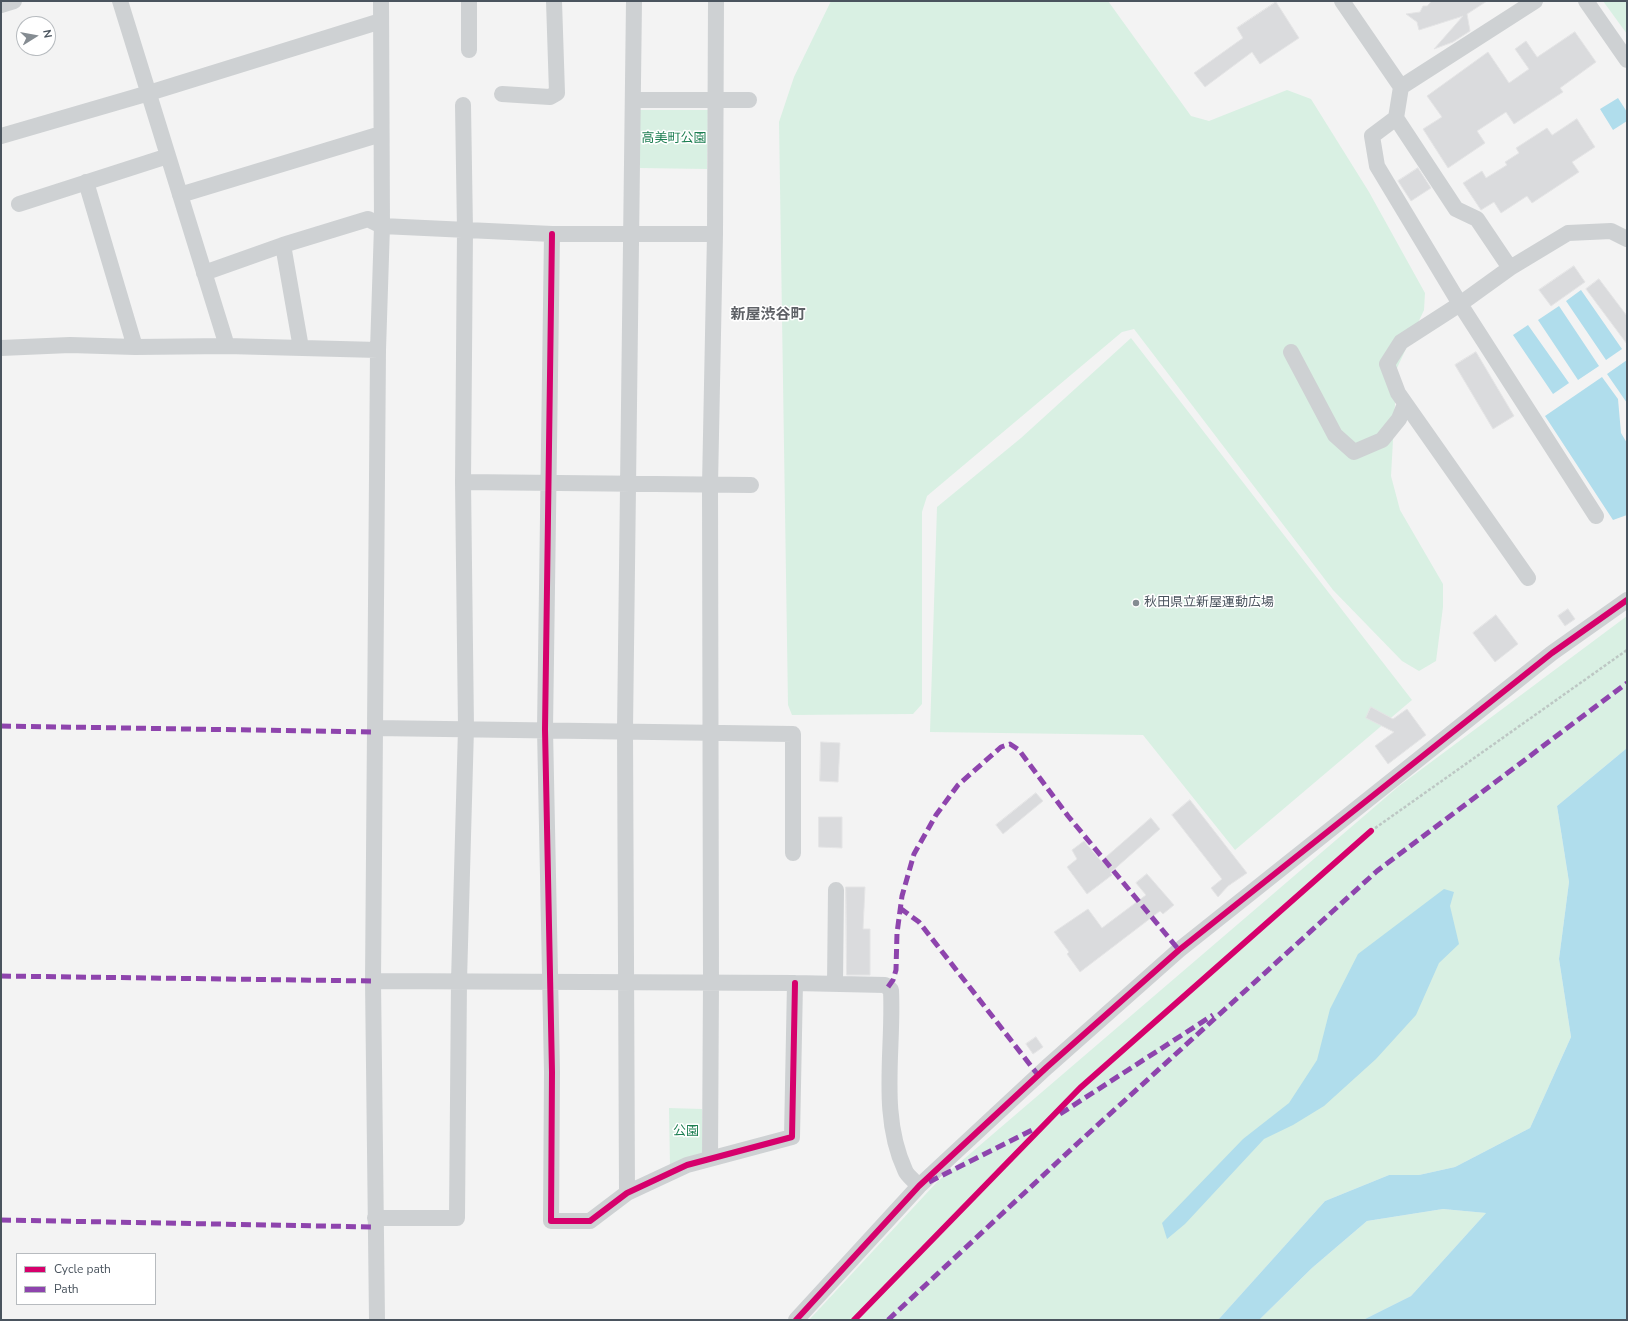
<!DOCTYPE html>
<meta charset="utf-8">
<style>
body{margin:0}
#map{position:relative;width:1628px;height:1321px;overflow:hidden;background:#f3f3f3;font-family:"Nunito Sans",sans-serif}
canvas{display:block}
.frame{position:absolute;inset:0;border:2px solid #4a545e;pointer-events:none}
.legend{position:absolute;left:16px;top:1253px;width:140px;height:52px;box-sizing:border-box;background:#fff;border:1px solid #b7bbbf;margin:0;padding:5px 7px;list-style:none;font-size:12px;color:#4a545e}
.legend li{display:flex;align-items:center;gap:8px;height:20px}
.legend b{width:20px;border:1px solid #b7bbbf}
.north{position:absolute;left:16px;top:16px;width:40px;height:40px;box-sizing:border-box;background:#fff;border:1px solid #b7bbbf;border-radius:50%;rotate:79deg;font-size:11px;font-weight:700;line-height:16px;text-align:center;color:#4a545e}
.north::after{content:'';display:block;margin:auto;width:14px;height:18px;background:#858c92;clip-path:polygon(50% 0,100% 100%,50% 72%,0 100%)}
</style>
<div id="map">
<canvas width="1628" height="1321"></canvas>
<div class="frame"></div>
<ul class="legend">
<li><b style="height:5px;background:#d6006c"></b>Cycle path</li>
<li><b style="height:5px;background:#8e44ad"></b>Path</li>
</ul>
<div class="north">N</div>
</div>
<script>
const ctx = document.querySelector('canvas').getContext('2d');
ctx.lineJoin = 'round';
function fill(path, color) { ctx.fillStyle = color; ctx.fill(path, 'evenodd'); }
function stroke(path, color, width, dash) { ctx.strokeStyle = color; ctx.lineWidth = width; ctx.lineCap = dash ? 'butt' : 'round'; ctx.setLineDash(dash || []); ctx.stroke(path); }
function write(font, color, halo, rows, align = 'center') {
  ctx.font = font + ' "Nunito Sans","Noto Sans JP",sans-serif'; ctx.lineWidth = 3; ctx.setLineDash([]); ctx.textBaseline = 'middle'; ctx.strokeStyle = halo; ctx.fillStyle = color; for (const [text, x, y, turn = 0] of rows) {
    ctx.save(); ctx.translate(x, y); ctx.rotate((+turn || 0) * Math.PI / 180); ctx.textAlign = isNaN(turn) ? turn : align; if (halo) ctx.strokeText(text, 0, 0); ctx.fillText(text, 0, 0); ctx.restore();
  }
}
fill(new Path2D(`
 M831 1H1108L1191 116 1209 121 1287 90 1311 99 1369 192 1425 293 1424 310 1397 368 1391 476 1400 510 1443 584V607L1436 661 1419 671 1402 661 1333 590 1134 329 1122 332 927 496 922 512V704L913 714 792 715 788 705 779 122 794 77Z
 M1603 1H1627V34Z
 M640 110H708L707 169 640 168Z
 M1131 338 1412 700 1235 850 1143 735 930 732 937 507 1021 438Z
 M1627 616V748L1557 806 1569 882 1559 959 1571 1037 1530 1128 1455 1167 1419 1175H1389L1325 1201 1218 1320H809L937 1182 1399 786Z
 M669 1108 702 1109V1155L670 1166Z
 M1443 1209 1486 1213 1411 1296 1363 1320H1259L1312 1268 1367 1221Z`), '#d9f0e3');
fill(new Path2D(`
 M1618 98 1627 112V121L1613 130 1600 109Z
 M1581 290 1622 349 1606 360 1566 301Z
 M1559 306 1599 366 1578 380 1538 320Z
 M1528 325 1569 383 1553 394 1513 335Z
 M1627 360V403L1607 374Z
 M1602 377 1618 399 1621 433 1627 443V515L1613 520 1545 416Z
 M1627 748V1320H1363L1411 1296 1486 1213 1443 1209 1367 1221 1312 1268 1259 1320H1218L1325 1201 1389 1175H1419L1455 1167 1530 1128 1571 1037 1559 959 1569 882 1557 806Z
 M1444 889 1454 892 1450 906 1459 944 1439 963 1416 1015 1376 1059 1324 1106 1293 1125 1264 1139 1185 1224 1167 1239 1162 1223 1243 1139 1289 1103 1317 1060 1330 1009 1358 954Z`), '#b0ddec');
const building = new Path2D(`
 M1432 1H1487L1467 14 1470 31 1453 42 1434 49 1463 16 1419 30 1417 22 1406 14 1420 12 1423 6H1427Z
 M1276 2 1299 38 1260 64 1252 52 1205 87 1194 73 1243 38 1237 28Z
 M1575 32 1596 62 1560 88 1563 92 1514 124 1506 112 1477 131 1485 143 1448 168 1423 129 1442 117 1427 96 1488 52 1509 83 1529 69 1515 49 1526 41 1537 57Z
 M1577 119 1595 147 1572 162 1579 172 1532 203 1527 196 1501 213 1494 202 1481 210 1463 183 1482 171 1486 178 1507 165 1505 162 1519 153 1516 148 1547 128 1552 135Z
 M1418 168 1431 188 1411 201 1398 181Z
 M1574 266 1585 282 1551 306 1539 290Z
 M1599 279 1627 316V344L1586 289Z
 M1476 352 1514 416 1493 429 1455 365Z
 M1568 609 1575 619 1565 626 1558 616Z
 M1496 615 1518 644 1495 662 1473 633Z
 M1371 707 1393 719 1407 709 1426 735 1388 764 1375 746 1394 732 1366 718Z
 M821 742 840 743 838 782 820 781Z
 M1036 793 1043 801 1003 834 996 825Z
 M1190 800 1247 873 1228 886 1218 897 1211 888 1222 879 1172 815Z
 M819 817H842V848L819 847Z
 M1151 818 1160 829 1110 873 1112 875 1087 894 1067 867 1077 859 1072 850 1084 841 1101 861Z
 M1147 874 1174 905 1163 914 1160 911 1080 972 1067 954 1069 952 1054 932 1088 909 1102 928 1146 895 1136 883Z
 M846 887H865L863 929H870V975H847Z
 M1036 1037 1043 1047 1033 1054 1026 1044Z`);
fill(building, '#dadbdd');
stroke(building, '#e4e4e5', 1);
stroke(new Path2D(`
 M1371 831 1627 650`), '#bdc7c4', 2.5, [3, 2]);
stroke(new Path2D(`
 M120 1 227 346
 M1342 1 1401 87 1535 1
 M1586 1 1627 60
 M1 5 14 1
 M469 50V1
 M1401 87 1396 118 1372 136 1377 166 1460 304 1401 342 1387 364 1398 393 1528 578
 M502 94 550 97 557 93 554 1
 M633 100H749
 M1396 118 1456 209 1477 219 1510 268 1460 304 1596 516
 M1 136 149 93 381 21
 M86 182 135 347
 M180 195 381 134
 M19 204 168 156
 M552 234 545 729 552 1072 551 1221H590L627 1193 687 1165 792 1137 795 983
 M283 245 301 348
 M1510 268 1568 233 1611 231 1627 239
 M204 273 283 245 368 219 382 226 552 234H715
 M1 348 70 345 135 347 227 346 378 350
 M1291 352 1335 435 1354 452 1382 440 1399 419 1405 404
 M463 482 751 485
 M375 728 793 734V853
 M373 981 795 983 885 985 891 990C894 1050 879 1114 905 1170 907 1176 915 1181 919 1186
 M835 984 836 890
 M710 1158 711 983 710 485 715 234 716 1
 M627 1193 625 730 634 1
 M375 1218H457L459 981 466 728 463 482 465 230 463 105
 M377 1320 373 981 378 350 382 226 381 1
 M796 1320 919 1186 1047 1067 1179 950 1552 653 1627 600`), '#ced1d3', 16);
stroke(new Path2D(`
 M1 726 374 732
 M900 908 919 922 1038 1075
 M1 976 373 981
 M888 987 893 980 896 970 897 933 902 896 914 854 936 815 958 785 1001 747 1010 744 1019 750 1068 816 1179 950
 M1060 1114 1213 1015
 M929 1182 1036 1128
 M1 1220 375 1227
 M888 1320 1079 1142 1377 871 1627 683`), '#8e44ad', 5, [10, 5]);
stroke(new Path2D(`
 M552 234 545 729 552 1072 551 1221H590L627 1193 687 1165 792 1137 795 983
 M796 1320 919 1186 1047 1067 1179 950 1552 653 1627 600
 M854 1320 1080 1088 1371 831`), '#d6006c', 6);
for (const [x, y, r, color] of [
 [1136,603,4,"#858c92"]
]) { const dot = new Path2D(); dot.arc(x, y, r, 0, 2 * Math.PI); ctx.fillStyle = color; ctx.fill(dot); stroke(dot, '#fff', 1.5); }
write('13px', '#1c7e51', '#fff', [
 ["高美町公園",674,139],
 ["公園",686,1132]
]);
write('13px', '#4a545e', '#fff', [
 ["秋田県立新屋運動広場",1144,603]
], 'left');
write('bold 15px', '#5e6166', '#fff', [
 ["新屋渋谷町",768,315]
]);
</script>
